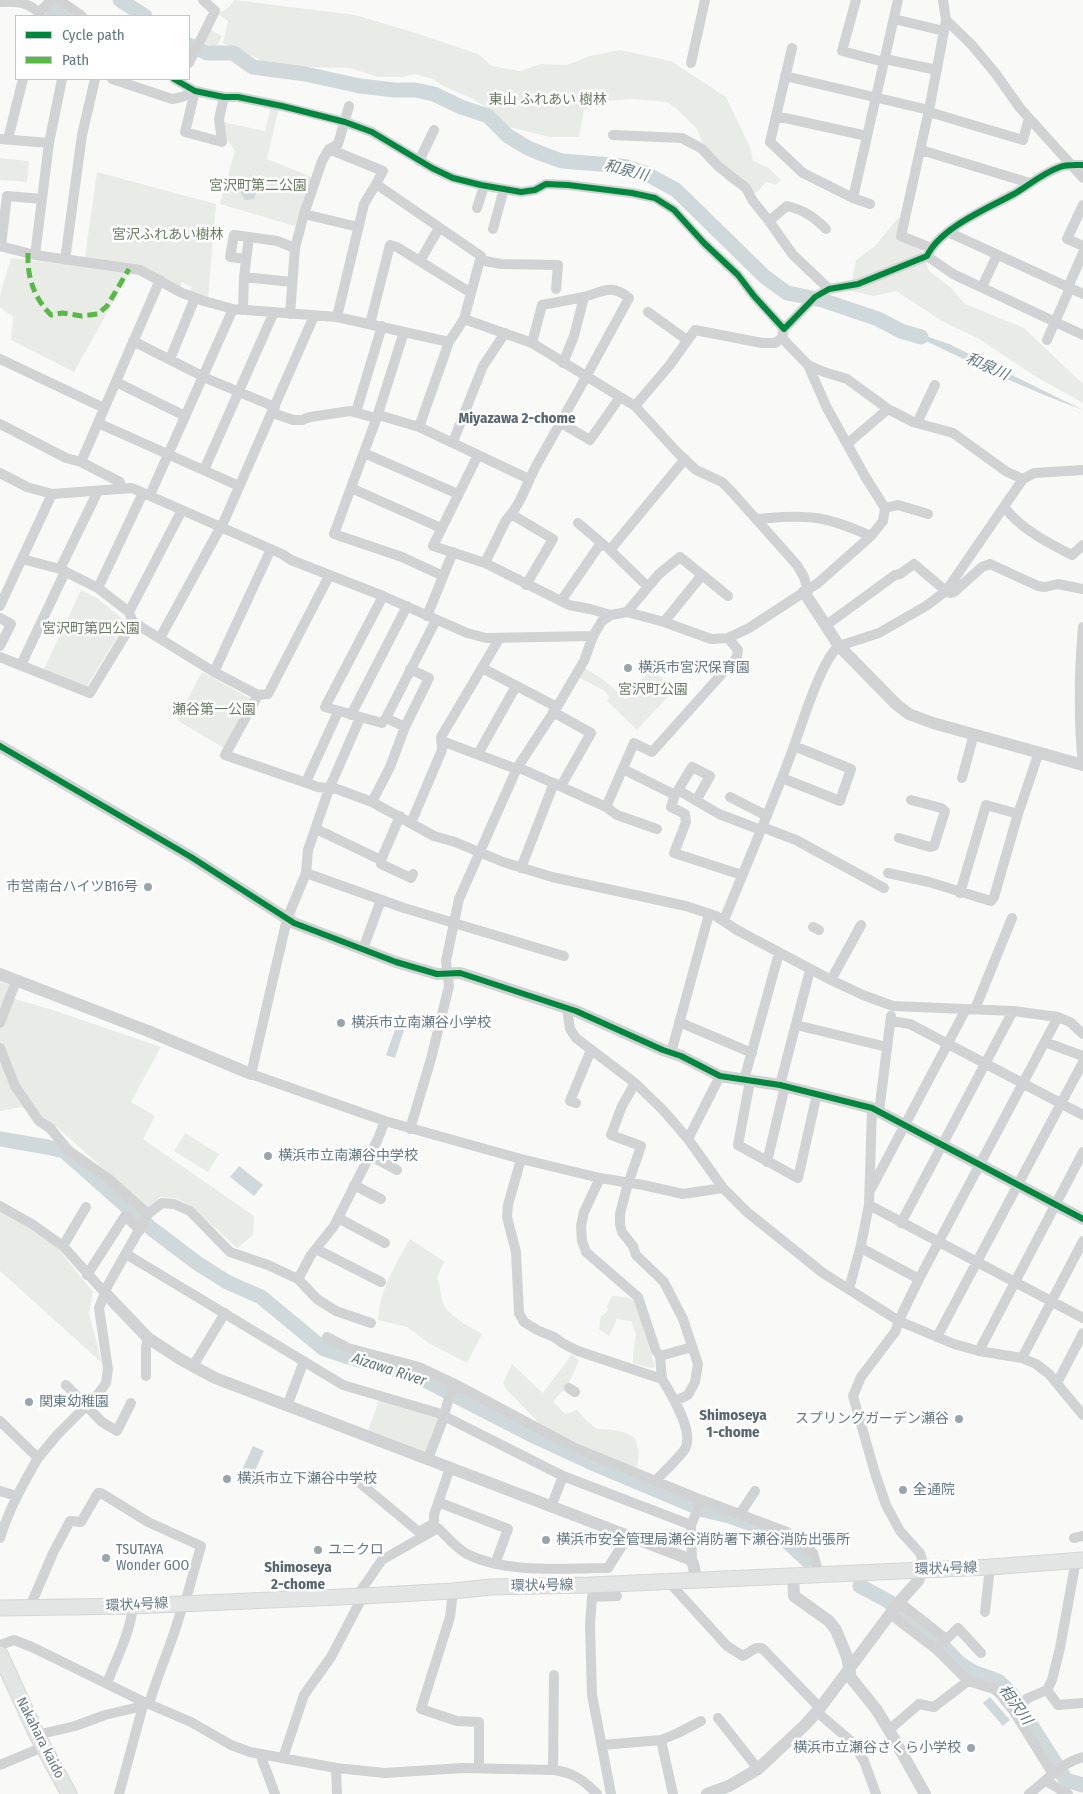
<!DOCTYPE html>
<meta charset="utf-8">
<style>
body{margin:0}
#map{position:relative;width:1083px;height:1794px;overflow:hidden;background:#f9f9f8;font-family:"Fira Sans Condensed",sans-serif}
canvas{display:block}
.legend{position:absolute;left:15px;top:15px;width:175px;height:65px;box-sizing:border-box;background:#fff;border:1px solid #c1c9ce;margin:0;padding:6px 9px;list-style:none;font-size:15px;color:#637884}
.legend li{display:flex;align-items:center;gap:10px;height:25px}
.legend b{width:25px;border:1px solid #c1c9ce}
</style>
<div id="map">
<canvas width="1083" height="1794"></canvas>
<ul class="legend">
<li><b style="height:6px;background:#00873e"></b>Cycle path</li>
<li><b style="height:6px;background:#58b947"></b>Path</li>
</ul>
</div>
<script>
const ctx = document.querySelector('canvas').getContext('2d');
ctx.lineJoin = 'round';
function fill(path, color) { ctx.fillStyle = color; ctx.fill(path, 'evenodd'); }
function stroke(path, color, width, dash) { ctx.strokeStyle = color; ctx.lineWidth = width; ctx.lineCap = dash ? 'butt' : 'round'; ctx.setLineDash(dash || []); ctx.stroke(path); }
function write(font, color, halo, rows, align = 'center') {
  ctx.font = font + ' "Fira Sans Condensed","Noto Sans JP",sans-serif'; ctx.lineWidth = 5; ctx.setLineDash([]); ctx.textBaseline = 'middle'; ctx.strokeStyle = halo; ctx.fillStyle = color; for (const [text, x, y, turn = 0] of rows) {
    ctx.save(); ctx.translate(x, y); ctx.rotate((+turn || 0) * Math.PI / 180); ctx.textAlign = isNaN(turn) ? turn : align; if (halo) ctx.strokeText(text, 0, 0); ctx.fillText(text, 0, 0); ctx.restore();
  }
}
fill(new Path2D(`
 M234 0 355 15 419 34 478 54 492 66 520 71 541 64 567 65 590 56 620 50 671 61 726 97 750 147 753 161 769 168 781 180 776 185 766 182 756 193 749 195 727 181 704 147 697 129 677 109 667 102 632 99 600 101 584 110 579 137H550L509 127 494 112 471 98 443 86 433 79 414 74 403 77H378L350 68 305 67 267 63 223 43 228 21 218 14 229 7Z
 M209 29 222 36 216 48 202 42Z
 M271 106 279 108 267 159 312 177 295 226 220 204 235 151 226 139 222 122 265 131Z
 M0 158 29 161 27 182 0 180Z
 M97 172 216 204 208 299 189 293 192 287 182 282 179 288 134 266 85 257Z
 M899 217V238L922 250 929 271 950 287 965 304 1024 328 1083 384V403L1033 375 979 339 942 321 896 291 874 296 850 291 856 260 875 246Z
 M11 258 130 272 74 372 11 340 13 317 0 307V295Z
 M81 590 97 598 126 622 84 691 43 671Z
 M583 667 605 681 626 699 651 669 675 689 637 730 607 701 609 697 605 691 578 677Z
 M202 672 251 699 224 748 178 721 177 719Z
 M0 980 9 984 5 996 56 1011 161 1047 131 1102 155 1116 143 1139 254 1216 253 1235 237 1248 190 1205 175 1198 160 1197 148 1209 57 1127 21 1107 0 1111Z
 M185 1133 219 1154 208 1172 174 1151Z
 M0 1209 56 1246 93 1292 89 1313 102 1363 0 1271Z
 M410 1239 445 1262 441 1268 437 1278C441 1286 440 1297 444 1305 452 1318 469 1326 482 1334L467 1363 430 1344 407 1327 378 1320C380 1289 395 1265 410 1239Z
 M612 1296 625 1297 635 1301 655 1367 651 1368 633 1363V1354L636 1335 631 1321 617 1319 609 1336 599 1329 601 1316 608 1311 607 1306Z
 M572 1354 579 1361 567 1387 553 1401 565 1414 577 1410 586 1420 597 1429 613 1430 624 1432 635 1438 639 1453 637 1469 568 1440 541 1425 506 1389 503 1383 512 1364 543 1393Z
 M379 1400 439 1418 426 1455 367 1433Z`), '#e9ece6');
fill(new Path2D(`
 M53 3H56L73 16H44Z
 M247 178 256 193 254 199 245 200 237 186 241 179Z
 M901 331 915 332 949 344 1083 410C1031 391 980 367 930 343 921 338 910 338 901 331Z
 M396 1027 404 1030 395 1058 386 1055Z
 M239 1166 263 1185 254 1196 230 1177Z
 M253 1446 264 1451 252 1477 241 1472Z
 M990 1697 1010 1720 1003 1726 983 1703Z`), '#cfd9db');
stroke(new Path2D(`
 M120 0 145 16
 M189 45 207 53H233L253 67 305 74 360 86 394 90H415L434 94 461 107 488 116 508 136 528 148 545 155 562 161 612 165 627 167 645 173 676 190 765 277 787 293 822 300 878 319 901 331 921 337
 M0 1139 47 1147 64 1151 152 1229 197 1263 227 1282 261 1297 324 1349 345 1356 417 1376 536 1437 590 1462 704 1510 729 1516 768 1530 781 1536 807 1560
 M860 1586 888 1601 936 1639 960 1664 973 1672 998 1681 1010 1692 1066 1780 1083 1785`), '#cfd9db', 15);
const primary = new Path2D(`
 M0 1608 133 1606 363 1596 453 1591 491 1587 590 1585 990 1567 1083 1560
 M0 1654 37 1735 69 1794`);
stroke(primary, '#d5d6d6', 17);
stroke(new Path2D(`
 M59 0 82 16
 M856 0 842 51 884 62
 M0 2C15 1 28 2 39 13
 M38 16 39 13 51 0
 M894 19 944 31
 M946 20 971 44 996 74 1020 108 1083 178
 M792 48 770 142 803 173 853 198 870 204
 M885 59 937 70
 M189 63 215 11 203 0
 M691 63 705 0
 M785 76 929 110
 M112 79 172 99 182 97 195 91
 M174 79 195 91 224 97H238L282 106 345 122 372 132 432 168 453 178 481 185 521 192 535 190 546 184 568 185 632 193 655 198 674 210 704 243 738 275 754 296 784 329 815 297 829 289 858 284 927 256C940 228 988 208 1014 194 1029 185 1043 173 1060 167 1067 164 1076 165 1083 165
 M195 91 185 132 222 142 219 119 224 97
 M929 112 1023 140 1029 118
 M776 116 867 136
 M613 135 682 138 695 145 702 149 718 166 746 188 753 201 769 221
 M0 139 49 143
 M8 139 23 79
 M329 149 383 171 376 184 481 256 464 319 449 342 419 427
 M921 150 1030 183
 M419 161 434 130
 M853 198 898 0
 M1083 205 1067 239 1083 246
 M477 208 484 186
 M304 214 358 227
 M493 229 504 189
 M826 229C814 217 804 210 787 206L769 221 793 255 829 289
 M948 232 1083 294
 M0 246 35 255 140 270 182 293 204 301 233 309 337 317 449 342
 M1 246 7 196 42 199
 M931 248 901 236 929 110 944 31 946 20 943 0
 M35 255 49 143 62 79
 M927 256 953 274 1083 335
 M246 259 230 257 234 235 249 237
 M65 260 82 135 95 79
 M480 260 501 264 558 265 556 289
 M420 261 439 228
 M244 277 292 282
 M982 287 997 255
 M1068 287 1083 253
 M243 310 244 277 249 237 277 241 295 248
 M648 312 687 340
 M290 314 295 248 304 214 322 161 329 149 338 144 349 106
 M337 317 364 204 376 184
 M464 319 532 343 635 406 676 451 696 470 722 482 731 491 797 565 804 577 808 591
 M370 324 390 245 397 247 471 293
 M784 329 782 338 808 365 827 408 866 478 885 508
 M404 332 377 417 334 534 402 557 443 576
 M1047 340 1070 288
 M133 341 208 379 275 407
 M532 343 542 305 584 297
 M0 359 104 408
 M170 359 195 298
 M808 365 824 372 847 379 888 409 913 422 953 433 1007 472 1023 479
 M116 382 185 416
 M635 406 669 366 695 330 762 343H775L782 338
 M356 412 382 326
 M273 413 293 420H302L310 417 350 411 372 417 382 416 419 427 529 479
 M98 423 239 486
 M561 423 590 440 620 397
 M917 423 935 385
 M0 424 66 458 81 462 120 482 122 489
 M453 442 483 366 505 333
 M847 444 888 409
 M364 453 458 494
 M478 455 433 546 485 563 569 605 590 609 611 615
 M81 462 160 280
 M204 470 274 312
 M0 473 27 487 52 494 132 488 282 554 291 560 383 596 467 633 486 638 593 636
 M351 488 441 528
 M150 495 233 309
 M1005 508C1021 529 1048 543 1072 555L1083 545
 M511 514 553 539 526 585
 M756 519C771 518 787 516 803 517 826 517 850 527 871 536
 M578 523 605 546
 M22 559 60 569 98 588 129 612 133 622 214 672 258 695
 M485 563 506 520C520 506 527 483 536 466 568 410 599 354 629 298 612 284 604 291 584 297L574 336 563 363
 M60 569 98 491
 M329 576 268 694 258 695 225 755 318 787 337 789 372 802 434 836 455 842 503 862 552 877 686 906 716 916 737 930 831 980 863 995 893 1006 1013 1011 1058 1017 1070 1022 1083 1034
 M648 587 659 574 680 557 728 596
 M98 588 143 493
 M383 596 325 707 382 723 386 718 405 727
 M561 601 601 543
 M0 606 52 494
 M129 612 182 510
 M627 612 648 587 610 550 685 459
 M427 616 453 552
 M0 618 11 624 0 646
 M664 622 702 575
 M825 626 895 575 900 574 914 564 946 591 951 593 954 592 982 567 990 564 1038 586 1045 587 1058 584 1083 589
 M160 638 225 519 314 316
 M0 657 90 693 133 622
 M21 665 65 572
 M482 668 557 707
 M214 672 271 549
 M553 712 591 733 561 786
 M351 715 407 606
 M360 718 329 789 308 850 306 873 287 919 251 1074 385 1121
 M386 718 436 620
 M442 741 511 767 522 769 606 807 617 815 657 829
 M478 754 516 686
 M1083 765C1078 718 1079 673 1083 627
 M623 769 675 795
 M782 778 840 801 851 769 794 746
 M962 778 974 734
 M306 782 338 712
 M678 790 719 814 761 830
 M730 797 767 816
 M696 801 710 776 692 767 675 795 671 807 685 814 686 822 674 853 742 875
 M372 802 390 767 405 727 429 678 410 669
 M606 807 634 743 652 752 737 657 738 650 728 638
 M411 823 442 750 441 737 499 639
 M762 827 796 840 884 888
 M316 829 381 860 400 816
 M899 838 930 847 934 846 945 811 941 808 911 800
 M381 860V864L411 878 413 874
 M521 868 554 783
 M306 873 404 908 564 956
 M888 873 929 882 991 901 994 897 1018 814 1039 752
 M960 893 986 805 1018 814
 M724 920C746 866 769 812 790 757 800 731 820 661 839 646L879 633 926 606 946 591 1023 479 1034 473 1083 470
 M813 927 819 930
 M363 949 381 900
 M831 980 861 925
 M567 1008 570 1029 576 1038 635 1083 663 1110 688 1139 723 1188 747 1212 823 1273 899 1321 954 1344 979 1351 1022 1358 1036 1364 1049 1374 1083 1415
 M975 1009 1012 918
 M891 1021 910 1024 1083 1115
 M679 1022 752 1053
 M0 1023 16 981
 M796 1025 887 1047
 M1045 1042 1083 1056
 M0 1048 15 1086 39 1121 50 1128 68 1150 109 1179 148 1214
 M671 1053 709 914
 M744 1080 779 953
 M750 1081 738 1145 798 1178 817 1094
 M635 1083 622 1106 611 1135 641 1146 627 1187 620 1214V1225L622 1232 633 1246 636 1255 664 1282 683 1319 698 1364 695 1382 688 1395 675 1401
 M780 1085 810 970
 M576 1103 570 1101 591 1050
 M879 1112 891 1016
 M410 1129 431 1059 449 986 446 961 459 899 517 768 557 707 584 661 593 636 602 621 611 615 627 612 664 622 711 639 728 638 749 628 818 583 871 536 883 521 885 508 898 505 928 514
 M688 1139 720 1076
 M369 1155 397 1170
 M521 1159 508 1205 507 1217 516 1252 519 1313 524 1322 537 1330 554 1337 564 1344 578 1351 662 1379C671 1394 695 1432 685 1449 677 1460 665 1471 655 1481
 M767 1162 785 1086
 M600 1178 584 1212 581 1226 582 1241 586 1252 638 1297 656 1351 660 1356 662 1379
 M354 1185 381 1199
 M870 1191 966 1009
 M869 1205 1083 1318
 M0 1206 32 1224 63 1246 105 1293
 M338 1218 385 1243
 M901 1223 1013 1011
 M63 1246 86 1207
 M861 1248 919 1279
 M316 1249 381 1282
 M126 1254 343 1385 438 1413 563 1476 691 1525
 M87 1275 125 1216 140 1230
 M298 1279 317 1299 336 1311 371 1323
 M849 1289 861 1245 869 1205 872 1108
 M327 1337 348 1348 419 1367 455 1384 573 1447 702 1500 787 1532 813 1553 819 1574
 M937 1337 1083 1062
 M979 1351 1083 1152
 M660 1356 692 1347
 M1022 1358 1083 1241
 M193 1366 225 1313
 M146 1376V1347L148 1338
 M1057 1383 1083 1333
 M66 1385 102 1422 117 1431 131 1403
 M569 1388 575 1392
 M287 1406 304 1361
 M0 1421 38 1458C23 1484 9 1509 0 1538
 M38 1458 57 1435 99 1393 106 1383 108 1369 99 1308 108 1285 148 1214 162 1203 174 1204 190 1211 230 1252 268 1265 298 1279 311 1255 334 1226 377 1141 385 1121 521 1159 600 1178 643 1185 683 1194 723 1188
 M428 1459 442 1422 449 1398 455 1384
 M354 1478 419 1532 434 1523V1515L450 1468
 M0 1491 17 1496
 M438 1502 508 1529 495 1564
 M551 1507 563 1476
 M740 1514 755 1491
 M1074 1538 1083 1536
 M692 1560 691 1525 701 1502
 M1076 1560 1060 1648 1052 1680 1047 1690 1058 1705 1083 1703
 M922 1570V1559L920 1553 900 1531 886 1505 875 1473 853 1396 861 1377 895 1332 901 1316 919 1279 1058 1017
 M668 1581 727 1646 743 1656 756 1648H762L820 1708
 M453 1591 450 1617 421 1709 457 1721 479 1722V1768
 M357 1596 382 1560 438 1528C447 1537 456 1548 467 1554 507 1574 564 1568 608 1568L628 1536
 M899 1602 946 1639
 M29 1609 53 1553 70 1521 81 1522 98 1493H101L148 1522 201 1546 185 1603
 M985 1612 990 1567
 M890 1614 936 1649 968 1681 994 1689 999 1693 1013 1710 1053 1774
 M0 1645 14 1640 32 1647 144 1702 191 1722 231 1745 250 1752 336 1768 385 1773 463 1768 553 1770C572 1772 584 1780 597 1794
 M936 1649 958 1628 981 1653
 M107 1683C117 1658 130 1633 133 1606
 M149 1704C159 1670 175 1637 183 1603
 M1013 1710 1028 1698 1047 1690
 M817 1712 852 1742 864 1761 876 1794
 M718 1718 758 1769
 M889 1730 919 1704 934 1707 968 1681
 M37 1735 75 1726 105 1715 143 1706
 M661 1740 673 1794
 M602 1745 661 1740 678 1733 701 1721
 M260 1754 275 1794
 M283 1758 304 1695 331 1657 363 1596
 M0 1765 43 1747
 M336 1768 337 1794
 M553 1770 554 1675
 M1046 1781 1068 1794
 M119 1794 144 1702
 M611 1794 592 1695 590 1626 592 1597 617 1596
 M1029 1794C1046 1781 1062 1762 1083 1757`), '#d1d2d3', 10);
stroke(new Path2D(`
 M804 592 839 646 897 705 909 714 933 723 1083 765
 M0 746 191 857 294 923 396 962 437 974 460 973 576 1011 663 1050 681 1056 720 1076 780 1085 872 1108 1083 1219
 M0 974 148 1031 251 1074
 M105 1293 148 1338 180 1359 215 1378 689 1559 693 1563 696 1579
 M793 1576 794 1596 829 1621 836 1630 847 1657 851 1678 876 1709 889 1730 925 1794
 M707 1794 729 1786 758 1769 805 1725 820 1708 899 1602 918 1581 922 1570`), '#d1d2d3', 12);
stroke(primary, '#e3e4e4', 15);
stroke(new Path2D(`
 M28 253C27 277 34 298 51 315L62 313 82 316 98 314 107 306 129 269`), '#58b947', 5, [10, 5]);
stroke(new Path2D(`
 M174 79 195 91 224 97H238L282 106 345 122 372 132 432 168 453 178 481 185 521 192 535 190 546 184 568 185 632 193 655 198 674 210 704 243 738 275 754 296 784 329 815 297 829 289 858 284 927 256C940 228 988 208 1014 194 1029 185 1043 173 1060 167 1067 164 1076 165 1083 165
 M0 746 191 857 294 923 396 962 437 974 460 973 576 1011 663 1050 681 1056 720 1076 780 1085 872 1108 1083 1219`), '#00873e', 6);
for (const [x, y, r, color] of [
 [628,668,5,"#98a5ad"],
 [148,887,5,"#98a5ad"],
 [341,1023,5,"#98a5ad"],
 [268,1156,5,"#98a5ad"],
 [29,1402,5,"#98a5ad"],
 [959,1419,5,"#98a5ad"],
 [227,1479,5,"#98a5ad"],
 [903,1490,5,"#98a5ad"],
 [546,1540,5,"#98a5ad"],
 [318,1550,5,"#98a5ad"],
 [106,1558,5,"#98a5ad"],
 [971,1748,5,"#98a5ad"]
]) { const dot = new Path2D(); dot.arc(x, y, r, 0, 2 * Math.PI); ctx.fillStyle = color; ctx.fill(dot); stroke(dot, '#fff', 2); }
write('14px', '#697a62', '#fff', [
 ["東山 ふれあい 樹林",548,100],
 ["宮沢町第二公園",258,186],
 ["宮沢ふれあい樹林",168,235],
 ["宮沢町第四公園",91,629],
 ["宮沢町公園",653,690],
 ["瀬谷第一公園",214,710]
]);
write('14px', '#637884', '#fff', [
 ["横浜市宮沢保育園",638,668],
 ["市営南台ハイツB16号",138,887,"right"],
 ["横浜市立南瀬谷小学校",351,1023],
 ["横浜市立南瀬谷中学校",278,1156],
 ["関東幼稚園",39,1402],
 ["スプリングガーデン瀬谷",949,1419,"right"],
 ["横浜市立下瀬谷中学校",237,1479],
 ["全通院",913,1490],
 ["横浜市安全管理局瀬谷消防署下瀬谷消防出張所",556,1540],
 ["TSUTAYA",116,1550],
 ["Wonder GOO",116,1566],
 ["ユニクロ",328,1550],
 ["横浜市立瀬谷さくら小学校",961,1748,"right"]
], 'left');
write('14px', '#637884', '#fff', [
 ["環状4号線",946,1569,-2],
 ["環状4号線",542,1586,-1],
 ["環状4号線",137,1605,-3],
 ["Nakahara kaido",40,1738,63]
]);
write('italic 15px', '#5e777d', '#fff', [
 ["和泉川",626,171,14],
 ["和泉川",987,367,24],
 ["Aizawa River",389,1370,18],
 ["相沢川",1015,1705,54]
]);
write('bold 15px', '#56656e', '#fff', [
 ["Miyazawa 2-chome",517,419],
 ["Shimoseya",733,1416],
 ["1-chome",733,1433],
 ["Shimoseya",298,1568],
 ["2-chome",298,1585]
]);
</script>
